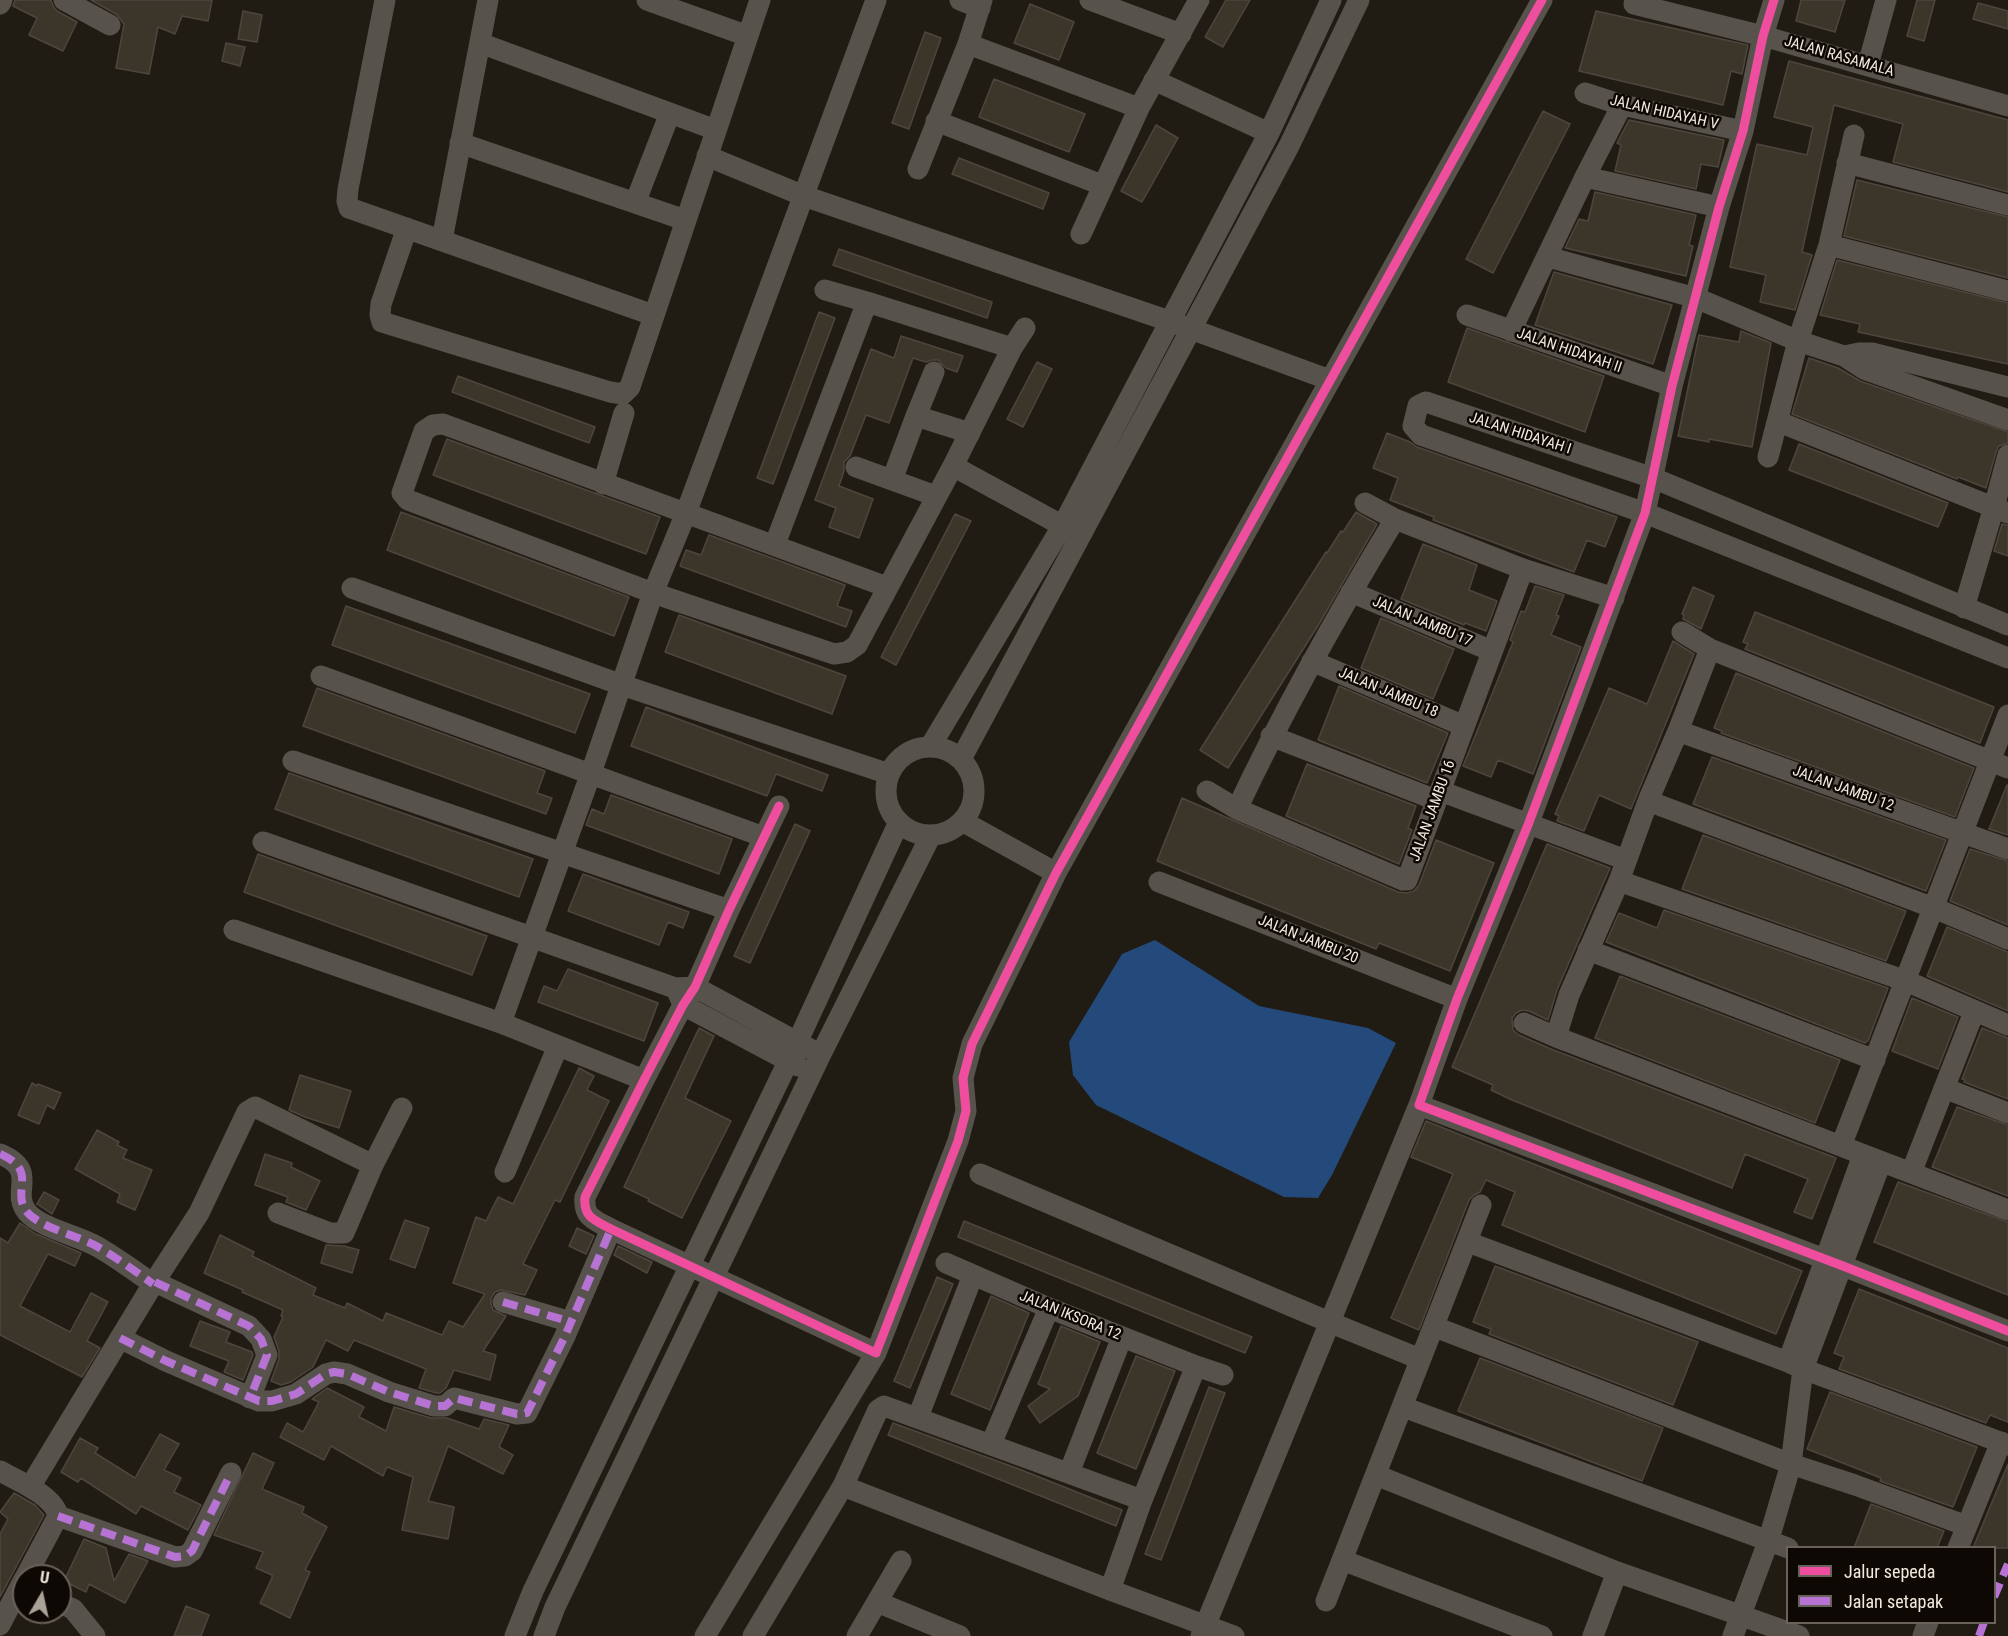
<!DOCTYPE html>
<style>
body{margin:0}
#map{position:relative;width:2008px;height:1636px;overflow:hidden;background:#211c13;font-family:"Roboto Condensed",sans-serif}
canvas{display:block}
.legend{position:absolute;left:1786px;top:1546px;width:210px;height:78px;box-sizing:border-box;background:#0d0803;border:2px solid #69625b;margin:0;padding:8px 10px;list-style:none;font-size:18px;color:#f2eae0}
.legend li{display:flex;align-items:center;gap:12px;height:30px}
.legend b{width:30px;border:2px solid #69625b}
.north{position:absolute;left:12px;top:1564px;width:60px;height:60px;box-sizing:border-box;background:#0d0803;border:2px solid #69625b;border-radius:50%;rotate:9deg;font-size:16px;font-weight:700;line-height:24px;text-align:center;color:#f2eae0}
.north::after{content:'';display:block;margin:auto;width:21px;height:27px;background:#a9a298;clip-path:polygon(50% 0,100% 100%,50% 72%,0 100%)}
</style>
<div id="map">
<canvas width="2008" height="1636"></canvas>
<ul class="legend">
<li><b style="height:8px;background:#ef4d9e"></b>Jalur sepeda</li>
<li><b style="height:8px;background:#b673d3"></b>Jalan setapak</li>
</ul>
<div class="north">U</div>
</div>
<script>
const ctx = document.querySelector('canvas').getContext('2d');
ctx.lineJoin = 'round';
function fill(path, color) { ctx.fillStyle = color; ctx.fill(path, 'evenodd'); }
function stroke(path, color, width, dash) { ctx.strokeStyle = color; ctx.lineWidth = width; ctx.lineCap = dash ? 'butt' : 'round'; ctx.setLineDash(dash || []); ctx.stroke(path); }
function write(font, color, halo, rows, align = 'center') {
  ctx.font = font + ' "Roboto Condensed",sans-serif'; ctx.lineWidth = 5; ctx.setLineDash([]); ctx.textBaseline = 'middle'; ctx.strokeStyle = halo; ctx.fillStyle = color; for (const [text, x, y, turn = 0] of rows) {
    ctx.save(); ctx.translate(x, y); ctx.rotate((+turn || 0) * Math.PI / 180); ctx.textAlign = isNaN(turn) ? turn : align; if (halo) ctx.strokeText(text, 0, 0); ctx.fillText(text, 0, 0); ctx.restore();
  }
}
fill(new Path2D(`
 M1155 940 1259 1006 1368 1028 1396 1043 1332 1175 1318 1198 1284 1197 1096 1105 1073 1075 1069 1042 1122 954Z`), '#234a7b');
const building = new Path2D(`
 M15 0H51L53 6 57 11 77 22 63 51 29 35 37 18 13 6Z
 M91 0H212L208 21 182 16 175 34 158 27 149 74 116 68 124 24 116 14Z
 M1226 0H1250L1223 47 1205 37Z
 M1801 0H1845L1835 32 1796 21Z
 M1917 0H1935L1924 41 1907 36Z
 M1978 3 2008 11V29L1973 19Z
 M1030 4 1074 22 1059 60 1014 43Z
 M243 11 262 15 257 42 238 39Z
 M1596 11 1748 45 1742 74 1731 71 1723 105 1579 71Z
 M925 32 941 38 909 129 892 123Z
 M226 43 245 47 240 66 222 61Z
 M1789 61 2008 120V192L1893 162 1903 124 1834 105 1802 252 1812 255 1795 310 1760 302 1766 275 1730 267 1757 144 1807 155 1813 127 1774 117Z
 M994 79 1085 114 1069 152 979 117Z
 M1543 111 1570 124 1493 273 1466 259Z
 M1629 120 1724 140 1718 167 1701 164 1696 189 1615 171 1621 145 1617 143Z
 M1156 125 1178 138 1142 202 1121 191Z
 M959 158 1049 193 1043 209 952 174Z
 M1857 180 2008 217V278L1844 236Z
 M1595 192 1696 215 1689 245 1693 246 1686 276 1565 248 1579 219 1588 221Z
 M839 249 992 302 987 318 833 265Z
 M1837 260 2008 303V364L1858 332 1860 324 1820 315Z
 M1554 272 1672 305 1653 364 1535 325Z
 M819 312 835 318 773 484 757 478Z
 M1467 328 1604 376 1585 432 1448 382Z
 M1741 331 1771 343 1752 447 1709 439V442L1678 436 1699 335 1739 342Z
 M901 336 963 356 957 372 946 368 938 360H932L926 362 913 358 889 423 866 415 850 456 844 462V471L839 486 873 499 859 538 829 527 836 508 815 500 871 349 894 358Z
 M1809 358 1838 368 1860 381 2008 432V443L1999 446 1996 452 1986 488 1958 477 1957 479 1792 414Z
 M1037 362 1052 369 1023 427 1007 419Z
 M458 376 595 427 589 443 452 392Z
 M1387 433 1410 442 1417 447 1617 517 1605 547 1587 540 1574 572 1433 520 1434 517 1390 500 1398 478 1373 468Z
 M447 439 660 517 646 554 433 475Z
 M1799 444 1948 503 1938 527 1789 470Z
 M401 512 629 597 614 636 387 550Z
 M1356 512 1377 524 1319 624 1228 768 1200 750 1326 552 1327 553 1341 531 1343 532Z
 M955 514 971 521 896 665 881 657Z
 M2002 524 2008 525V556L1994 551Z
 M709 535 845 585 837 606 852 611 846 627 680 566 686 550 701 555Z
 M1423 544 1477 565 1469 590 1497 601 1486 631 1465 623 1464 625 1401 599Z
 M1535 586 1564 595 1556 615 1559 616 1551 635 1581 647 1533 774 1498 760 1491 777 1463 766 1513 642 1510 640 1521 611 1525 612Z
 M1693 587 1714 596 1701 629 1683 619 1684 615 1682 614Z
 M346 606 590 694 575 733 332 645Z
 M1755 612 1994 707 1980 743 1745 649 1748 644 1743 642Z
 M679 615 846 676 832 714 665 652Z
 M1381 618 1454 649 1433 699 1361 668Z
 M1673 641 1694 654 1631 809 1599 795 1584 831 1557 821 1559 816 1555 814 1609 688 1647 704Z
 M1736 673 1974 768 1955 817 1721 733 1722 731 1714 728Z
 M1339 686 1448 733 1427 783 1318 740Z
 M317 688 545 771 537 793 552 798 546 814 303 726Z
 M646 707 828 775 822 791 776 774 767 796 631 746Z
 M1712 757 1946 840 1926 891 1693 804Z
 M1307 764 1416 806 1408 828 1412 830 1399 864 1286 816Z
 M289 773 533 859 519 897 275 809Z
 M2007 785H2008V835L1989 829Z
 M611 795 732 839 719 874 586 825 592 809 604 814Z
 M1182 798 1398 892 1407 893 1414 891 1419 885 1436 840 1494 863 1450 971 1379 943 1376 949 1157 861Z
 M795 824 810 831 750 963 734 956Z
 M1703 835 1906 911 1886 961 1682 889Z
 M1547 844 1610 868 1557 990 1548 1020 1529 1011 1522 1010 1516 1013 1512 1018 1513 1030 1519 1035 1551 1049 1836 1158 1812 1219 1794 1212 1808 1179 1745 1154 1732 1188 1512 1100 1491 1090 1493 1085 1452 1067Z
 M1970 849 2008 861V925L1950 901Z
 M258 854 487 936 472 975 244 892Z
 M583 874 689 912 683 928 668 922 659 945 568 911Z
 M1664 910 1888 988 1868 1041 1865 1043 1606 942 1619 913 1657 928Z
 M1947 927 2008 952V1011L1927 976Z
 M568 969 658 1003 644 1041 538 1002 544 986 557 991Z
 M1620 976 1840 1060 1815 1123 1595 1038Z
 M1912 998 1958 1017 1938 1069 1892 1051Z
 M699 1028 714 1036 685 1098 731 1121 682 1218 648 1201 649 1199 624 1187Z
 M1982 1028 2008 1038V1099L1964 1082 1965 1080 1962 1079Z
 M579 1068 594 1076 587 1090 609 1101 560 1202 555 1200 523 1264 537 1270 525 1295 501 1290 495 1292 491 1298V1304L493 1310 506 1316 483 1351 496 1355 490 1380 454 1370 446 1388 440 1393H436L419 1388 426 1369 354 1340 348 1351 326 1340 313 1367 291 1382 281 1385 271 1381 279 1359V1351L274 1337 283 1317 281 1316 283 1310 242 1292 243 1290 204 1273 220 1235 254 1252 252 1256 316 1288 313 1295 345 1308 347 1303 383 1321 386 1313 442 1335 449 1321 463 1327 485 1294 453 1283 476 1217 486 1221 498 1197 513 1204Z
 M300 1075 351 1091 339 1128 305 1117 289 1110Z
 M32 1083 37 1086 38 1084 61 1093 54 1109 47 1105 39 1124 18 1115Z
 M1957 1107 2008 1125V1196L1932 1167Z
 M1426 1121 1802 1271 1776 1334 1502 1225 1515 1192 1486 1180 1480 1192 1474 1195 1469 1200 1419 1330 1391 1318 1453 1174 1411 1157Z
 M97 1130 119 1142 117 1145 127 1150 123 1158 152 1170 135 1210 117 1202 120 1194 75 1169Z
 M265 1154 292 1163 291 1167 320 1181 306 1210 286 1202 288 1197 255 1185Z
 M1898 1182 2008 1222V1295L1874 1242Z
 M44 1192 59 1200 52 1214 37 1204Z
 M405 1220 429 1228 415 1268 390 1259Z
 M964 1221 1252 1337 1245 1353 958 1237Z
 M20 1223 36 1234 81 1253 75 1266 48 1254 20 1306 70 1332 91 1293 108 1302 87 1341 100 1348 82 1377 0 1335V1238L8 1243Z
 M577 1228 594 1236 586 1254 569 1246Z
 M326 1245 344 1246 359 1250 352 1273 321 1263Z
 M618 1246 652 1262 647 1273 614 1255Z
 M1495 1266 1698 1342 1673 1405 1489 1334 1491 1329 1473 1322Z
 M937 1277 953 1284 910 1388 894 1381Z
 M1859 1289 2008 1348V1422L1990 1415 1986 1423 1839 1369 1844 1357 1834 1353Z
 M991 1296 1029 1313 990 1410 951 1394Z
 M200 1321 230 1332 226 1342 252 1352 253 1355 243 1380 224 1372 229 1361 190 1346Z
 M1061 1326 1100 1342 1078 1396 1040 1423 1028 1406 1050 1389 1038 1384Z
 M1136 1356 1175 1371 1136 1469 1097 1453Z
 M1480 1358 1663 1428 1642 1481 1458 1411Z
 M1209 1387 1225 1393 1161 1560 1145 1554Z
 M327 1388 364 1407 359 1417 386 1431 394 1407 431 1418H447L479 1429 484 1419 509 1425 499 1447 513 1455 503 1474 448 1446 428 1501 454 1507 448 1539 402 1530 413 1477 387 1467 383 1476 331 1446 324 1460 280 1437 287 1423 303 1432 319 1402 312 1399Z
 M1830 1392 1977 1447 1953 1507 1880 1481 1881 1478 1807 1449Z
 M893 1423 1019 1469 1122 1510 1116 1526 888 1435Z
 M160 1434 179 1444 164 1470 181 1478 174 1492 201 1505 188 1530 141 1506 136 1514 81 1478 78 1482 61 1472 80 1438 98 1448 95 1453 135 1478Z
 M253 1453 274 1463 262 1489 304 1507 302 1513 327 1527 305 1570 310 1572 290 1618 260 1603 272 1578V1575L256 1568 263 1552 214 1535Z
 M2008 1464V1548H1973L1987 1514Z
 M14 1493 35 1505 44 1515 0 1597V1534L8 1519 0 1512Z
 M1871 1504 1944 1531 1937 1548H1854Z
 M84 1539 106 1548 114 1581 129 1554 148 1561 125 1603 89 1584 86 1592 64 1581Z
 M186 1606 209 1615 201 1636H174Z`);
fill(building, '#3c362a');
stroke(building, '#4c463f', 1.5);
stroke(new Path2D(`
 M64 0 110 25
 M385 0 348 189 347 201 349 208 653 315
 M647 0 748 36
 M960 0 980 8
 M1090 0 1181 34
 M1774 0 1763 36 1743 131 1719 207 1672 386 1645 513 1528 825 1457 999 1419 1105 1843 1266 2008 1331
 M0 4 2 0
 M1634 4 1763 36 2008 106
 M480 43 716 130
 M968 44 1139 108
 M1868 65 1886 0
 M1154 80 1269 133
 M1585 93 1622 105 1743 131
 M936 121 1102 185
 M460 143 685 220
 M707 156 804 196 1169 321 1330 380
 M1847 163 2008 205
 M918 169 968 44 982 0
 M1585 177 1719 207
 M635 203 670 113
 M407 228 381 304 380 315 382 322 610 392 623 394 630 387 760 0
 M1081 234 1139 108 1199 0
 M442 240 488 0
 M1829 245 2008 291
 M1548 257 1696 298 1798 341 1844 356 1864 369 2008 420
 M825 290 867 302 1012 348
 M1467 315 1672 386
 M1511 331 1585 177 1622 105
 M1844 356 1859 353H1872L2008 387
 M916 416 934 372
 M1779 422 2008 513
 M1768 457 1798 341 1829 245 1854 135
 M953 466 1074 532
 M856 467 936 496
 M892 480 916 416 970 433
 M603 484 624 413
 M1365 503 1395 519
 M775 544 867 302
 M887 587 443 424 433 425 424 431 402 493 408 500 653 593 834 654 847 652 857 645 953 466 1012 348 1025 328
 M352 588 622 685 889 774
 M1351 592 1492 651
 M1964 608 1994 507 2008 455
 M2008 625 1653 478 1426 402 1418 406 1413 426 1421 435 1645 513 2008 658
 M1682 632 1710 649
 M1312 661 1464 726
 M321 676 764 837
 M1678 731 2008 849
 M1271 736 1436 800
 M930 747 1063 525 1269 133 1331 0
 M886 791a44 44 0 1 1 88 0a44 44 0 1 1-88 0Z
 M961 759 1289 146 1359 0
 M293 761 729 910
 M2008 768 1710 649 1678 731 1648 801 1619 881 1569 995 1556 1037 2008 1210
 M1207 791 1237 809 1403 880H1407L1523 569
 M1440 791 1626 860
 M1648 801 1934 908 2008 939
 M779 806 729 910 695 987 683 1005 644 1080 585 1197C583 1218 595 1220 611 1229L876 1353 958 1141 966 1111 963 1078 972 1044 1056 873 1542 0
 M1237 809C1284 709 1338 613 1395 519L1523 569 1614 598
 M962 821 1056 873
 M263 842 675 988 695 987 810 1049
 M1619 881 1906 981 2008 1025
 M1159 882 1457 999
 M234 930 501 1023 644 1080
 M1588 950 1875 1060
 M678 993 683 1005 798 1066
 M501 1023 591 773 653 593 686 513 876 0
 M1524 1023 1556 1037
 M1944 1088 2008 1113
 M1841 1146 2008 715
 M0 1154C40 1171 10 1191 27 1212 40 1228 80 1236 98 1247 117 1258 135 1271 153 1284
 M505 1172 558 1046
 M1911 1173 1974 1012
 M980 1174 1329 1322 1420 1359
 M278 1213 330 1233H344L373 1165 402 1108
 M1468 1242 1788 1362 1803 1369 2008 1445
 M946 1263 1049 1308 1196 1366 1223 1375
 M155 1282 249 1326 261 1339 267 1355 250 1398
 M503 1302 571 1322
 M1435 1327 1791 1464 1855 1485 1967 1526
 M120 1338 166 1361 259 1401H272L296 1394 326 1374 334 1372 347 1374 389 1392 434 1406H445L454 1398 517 1414 527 1413 565 1336 611 1229
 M1788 1362 1863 1155
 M1403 1407 1788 1548
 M918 1417 973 1275
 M991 1444 1049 1308
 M0 1471C16 1480 55 1496 58 1516L26 1576
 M1069 1473 1122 1337
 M1376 1475 1617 1572 1799 1636
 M843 1486 878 1410 884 1406 1142 1500
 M30 1487 153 1284 199 1213 247 1112 255 1107 373 1165
 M58 1516 175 1557 185 1556 192 1551 231 1473
 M1958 1548 2001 1442
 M1342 1560 1542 1636
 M1110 1590 1142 1500 1196 1366
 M1326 1601 1481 1205
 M877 1602 960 1636
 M60 1603 73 1609 95 1636
 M0 1625 24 1579
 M515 1636 533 1591 797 1043 899 822
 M544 1636 555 1607 821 1054 931 835
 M705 1636 876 1353
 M753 1636 843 1486 1110 1590 1234 1636
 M857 1636 901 1561
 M1201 1636 1419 1105
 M1593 1636 1617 1572
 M1733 1636 1768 1542 1791 1464 1803 1369 1881 1162
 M1923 1636 1928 1622`), '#57534c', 21);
stroke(new Path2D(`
 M0 1154C40 1171 10 1191 27 1212 40 1228 80 1236 98 1247 117 1258 135 1271 153 1284
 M155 1282 249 1326 261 1339 267 1355 250 1398
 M503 1302 571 1322
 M120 1338 166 1361 259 1401H272L296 1394 326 1374 334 1372 347 1374 389 1392 434 1406H445L454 1398 517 1414 527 1413 565 1336 611 1229
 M58 1516 175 1557 185 1556 192 1551 231 1473
 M1994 1597 2008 1564
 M1979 1636 1984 1622`), '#b673d3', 8, [15, 8]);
stroke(new Path2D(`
 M1774 0 1763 36 1743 131 1719 207 1672 386 1645 513 1528 825 1457 999 1419 1105 1843 1266 2008 1331
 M779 806 729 910 695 987 683 1005 644 1080 585 1197C583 1218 595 1220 611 1229L876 1353 958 1141 966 1111 963 1078 972 1044 1056 873 1542 0`), '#ef4d9e', 9);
write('15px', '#f2eae0', '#0d0803', [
 ["JALAN RASAMALA",1839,57,16],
 ["JALAN HIDAYAH V",1664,113,13],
 ["JALAN HIDAYAH II",1569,351,19],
 ["JALAN HIDAYAH I",1520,434,18],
 ["JALAN JAMBU 17",1422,622,23],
 ["JALAN JAMBU 18",1388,693,23],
 ["JALAN JAMBU 12",1843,789,20],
 ["JALAN JAMBU 16",1433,811,-70],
 ["JALAN JAMBU 20",1308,940,22],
 ["JALAN IKSORA 12",1070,1316,22]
]);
</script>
